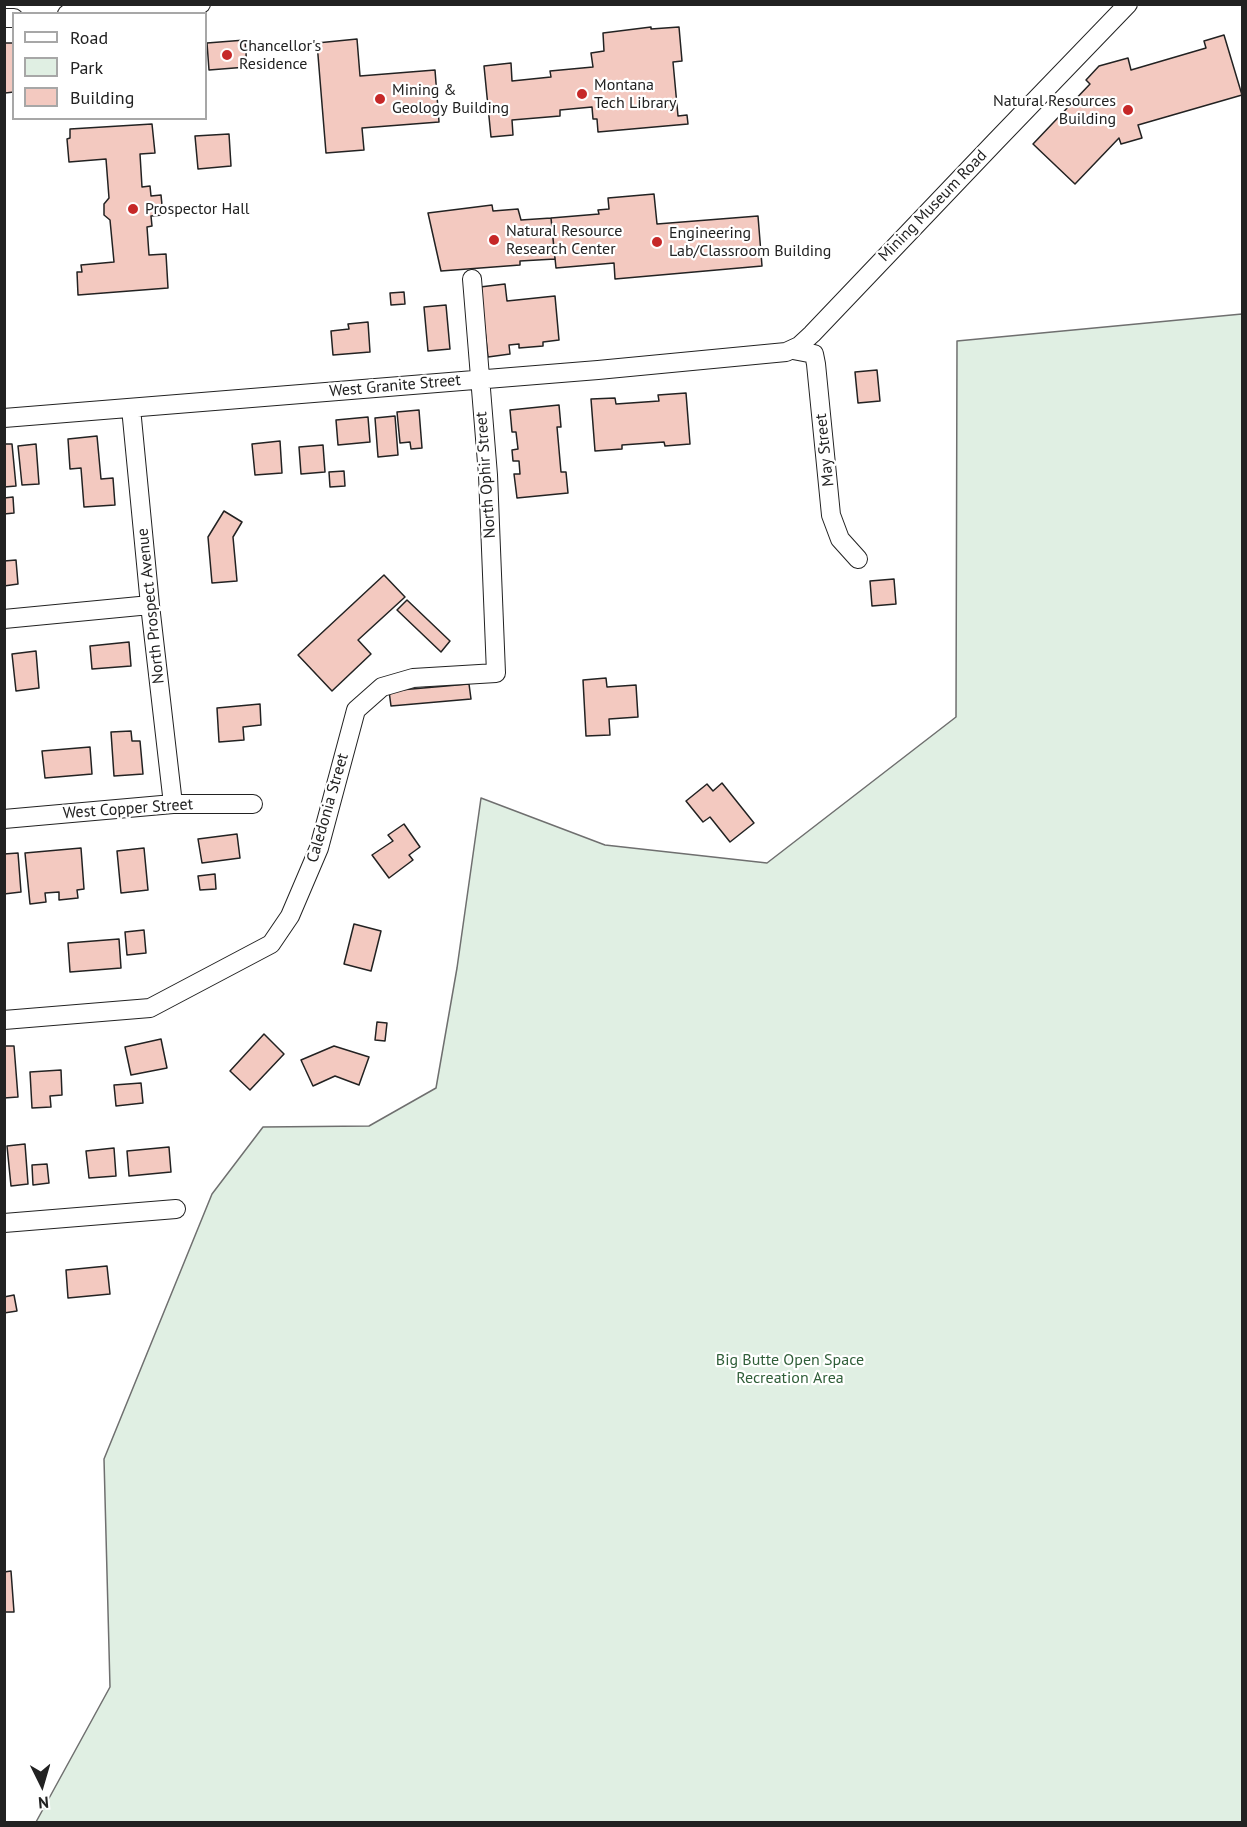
<!DOCTYPE html>
<style>
body{margin:0}
#map{position:relative;width:1247px;height:1827px;overflow:hidden;background:#fff;font-family:"PT Sans",sans-serif}
canvas{display:block}
.frame{position:absolute;inset:0;border:6px solid #222;pointer-events:none}
.legend{position:absolute;left:12px;top:12px;width:195px;height:108px;box-sizing:border-box;background:#fff;border:2px solid #a7a7a7;margin:0;padding:8px 10px;list-style:none;font-size:18px;color:#222}
.legend li{display:flex;align-items:center;gap:12px;height:30px}
.legend b{width:30px;border:2px solid #a7a7a7}
.north{position:absolute;left:12px;top:1755px;width:60px;height:60px;-webkit-text-stroke:4px #fff;paint-order:stroke;rotate:175deg;font-size:16px;font-weight:700;line-height:24px;text-align:center;color:#222}
.north::after{content:'';display:block;margin:auto;width:21px;height:27px;background:#222;clip-path:polygon(50% 0,100% 100%,50% 72%,0 100%)}
</style>
<div id="map">
<canvas width="1247" height="1827"></canvas>
<div class="frame"></div>
<ul class="legend">
<li><b style="height:8px;background:#fff"></b>Road</li>
<li><b style="height:16px;background:#e0efe3"></b>Park</li>
<li><b style="height:16px;background:#f3c9c0"></b>Building</li>
</ul>
<div class="north">N</div>
</div>
<script>
const ctx = document.querySelector('canvas').getContext('2d');
ctx.lineJoin = 'round';
function fill(path, color) { ctx.fillStyle = color; ctx.fill(path, 'evenodd'); }
function stroke(path, color, width, dash) { ctx.strokeStyle = color; ctx.lineWidth = width; ctx.lineCap = dash ? 'butt' : 'round'; ctx.setLineDash(dash || []); ctx.stroke(path); }
function write(font, color, halo, rows, align = 'center') {
  ctx.font = font + ' "PT Sans",sans-serif'; ctx.lineWidth = 4.5; ctx.setLineDash([]); ctx.textBaseline = 'middle'; ctx.strokeStyle = halo; ctx.fillStyle = color; for (const [text, x, y, turn = 0] of rows) {
    ctx.save(); ctx.translate(x, y); ctx.rotate((+turn || 0) * Math.PI / 180); ctx.textAlign = isNaN(turn) ? turn : align; if (halo) ctx.strokeText(text, 0, 0); ctx.fillText(text, 0, 0); ctx.restore();
  }
}
const green = new Path2D(`
 M1242 314V1822H36L110 1687 104 1459 212 1194 263 1127 369 1126 436 1088 457 968 481 798 605 845 767 863 956 717 957 341Z`);
fill(green, '#e0efe3');
stroke(green, '#6f6f6f', 1.5);
const building = new Path2D(`
 M651 27V29L679 27 682 61 673 62 678 116 687 115 688 124 598 132 597 119H593L592 107 560 110V116L512 120 513 135 491 137 484 66 511 63 512 81 551 77 550 71 593 67 591 53 604 51 603 33Z
 M1224 35 1242 95 1138 125 1142 138 1121 144 1119 138 1075 184 1033 144 1090 84 1086 80 1099 66 1128 58 1131 70 1206 48 1204 41Z
 M357 39 360 76 435 70 439 122 362 128 364 150 326 153 317 43Z
 M245 40 247 67 209 70 207 43Z
 M4 43H14V92L5 93Z
 M152 124 155 153 140 154 142 187 150 186 151 196 161 195 163 215 151 216 152 226 147 227 149 255 166 254 168 288 78 295 77 272H82L81 265 114 262 110 220 104 215V204L109 198 106 159 69 162 67 139 70 138V129Z
 M229 134 231 166 198 169 195 136Z
 M654 194 657 224 758 216 762 266 615 279 614 263 556 268 551 218 599 214 598 210 609 209 608 198Z
 M492 205 493 211 518 209 521 220 551 218 555 259 520 261V265L441 271 428 213Z
 M505 284 507 301 555 296 559 340 543 342V346L519 348V344L509 345 510 354 488 357 480 287Z
 M404 292 405 304 391 305 390 293Z
 M446 305 450 349 428 351 424 307Z
 M368 322 370 352 333 355 331 331 349 329 348 324Z
 M877 370 880 401 858 403 855 372Z
 M686 393 690 444 665 446 664 442 622 445V449L595 451 591 399 615 398 616 404 659 401 658 395Z
 M559 405 561 427H557L561 472H566L568 493 517 498 514 474H520L519 461H513L512 450 518 449 516 432H512L510 410Z
 M419 410 422 448 411 449 410 442 400 443 397 412Z
 M395 416 398 455 378 457 375 418Z
 M368 417 370 442 338 445 336 420Z
 M97 436 101 479 113 478 115 505 84 507 81 468 70 469 68 439Z
 M280 441 282 473 255 475 252 444Z
 M4 444H12L16 486 4 487Z
 M36 444 39 484 22 485 18 446Z
 M323 445 325 472 301 474 299 447Z
 M344 471 345 486 330 487 329 472Z
 M13 497 14 513 4 514V498Z
 M224 511 242 522 233 537 237 581 212 583 208 537Z
 M16 560 18 584 4 586V561Z
 M384 575 405 597 358 640 371 654 332 691 298 655Z
 M894 579 896 604 872 606 870 581Z
 M407 600 450 641 441 652 397 610Z
 M129 642 131 666 92 669 90 646Z
 M36 651 39 688 16 691 12 654Z
 M606 678 607 687 636 685 638 717 609 719 610 735 586 736 583 680Z
 M469 684 471 699 391 706 389 691Z
 M260 704 261 725 243 727 244 740 219 742 217 708Z
 M131 731 132 741H140L143 774 114 776 111 732Z
 M90 747 92 774 45 778 42 751Z
 M722 783 754 823 730 842 710 817 703 822 686 801 707 784 713 791Z
 M404 824 420 847 409 855 413 860 389 878 372 855 393 841 388 835Z
 M237 834 240 858 202 863 198 839Z
 M81 848 84 889 77 890 78 898 59 900V892L45 893 46 902 30 904 25 853Z
 M144 848 148 890 121 893 117 851Z
 M18 853 21 892 4 894V854Z
 M215 874 216 889 200 890 198 876Z
 M354 924 381 931 371 971 344 964Z
 M144 930 146 953 127 955 125 932Z
 M119 939 121 968 70 972 68 943Z
 M377 1022 387 1023 385 1041 375 1040Z
 M264 1034 284 1054 250 1090 230 1071Z
 M161 1039 167 1068 131 1075 125 1047Z
 M4 1046H14L18 1097 4 1098Z
 M334 1046 369 1057 359 1085 335 1076 313 1086 301 1060Z
 M61 1070 62 1095 50 1096 51 1107 32 1108 30 1072Z
 M141 1083 143 1103 116 1106 114 1085Z
 M25 1144 28 1184 11 1186 7 1146Z
 M169 1147 171 1172 129 1176 127 1151Z
 M114 1148 116 1176 89 1178 86 1151Z
 M47 1164 49 1183 33 1185 32 1165Z
 M107 1266 110 1294 68 1298 66 1270Z
 M14 1295 17 1311 4 1313V1297Z
 M11 1571 14 1612H4V1572Z`);
fill(building, '#f3c9c0');
stroke(building, '#222', 1.5);
const minor = new Path2D(`
 M67 14 201 4
 M4 18H14
 M793 350 814 354 816 364 831 515 840 539 858 559
 M131 408 150 605 173 804
 M4 418 598 370 786 352 799 346 812 334 995 142 1128 4
 M4 619 150 605
 M4 819 173 804H253
 M4 1020 150 1008 271 944 290 916 319 848 356 710 382 687 413 678 496 673 488 475 472 279
 M4 1223 176 1209`);
stroke(minor, '#222', 20);
stroke(minor, '#fff', 18);
for (const [x, y, r, color] of [
 [227,55,6,"#c62828"],
 [582,94,6,"#c62828"],
 [380,99,6,"#c62828"],
 [1128,110,6,"#c62828"],
 [133,209,6,"#c62828"],
 [494,240,6,"#c62828"],
 [657,242,6,"#c62828"]
]) { const dot = new Path2D(); dot.arc(x, y, r, 0, 2 * Math.PI); ctx.fillStyle = color; ctx.fill(dot); stroke(dot, '#fff', 2); }
write('16px', '#222', '#fff', [
 ["Chancellor's",239,46],
 ["Residence",239,64],
 ["Montana",594,85],
 ["Tech Library",594,103],
 ["Mining &",392,90],
 ["Geology Building",392,108],
 ["Natural Resources",1116,101,"right"],
 ["Building",1116,119,"right"],
 ["Prospector Hall",145,209],
 ["Natural Resource",506,231],
 ["Research Center",506,249],
 ["Engineering",669,233],
 ["Lab/Classroom Building",669,251]
], 'left');
write('16px', '#222', '#fff', [
 ["Mining Museum Road",933,206,-46],
 ["West Granite Street",395,386,-5],
 ["May Street",825,450,-96],
 ["North Ophir Street",486,475,-94],
 ["North Prospect Avenue",151,606,-96],
 ["Caledonia Street",328,808,-74],
 ["West Copper Street",128,809,-4]
]);
write('16px', '#2f5e38', '#fff', [
 ["Big Butte Open Space",790,1360],
 ["Recreation Area",790,1378]
]);
</script>
